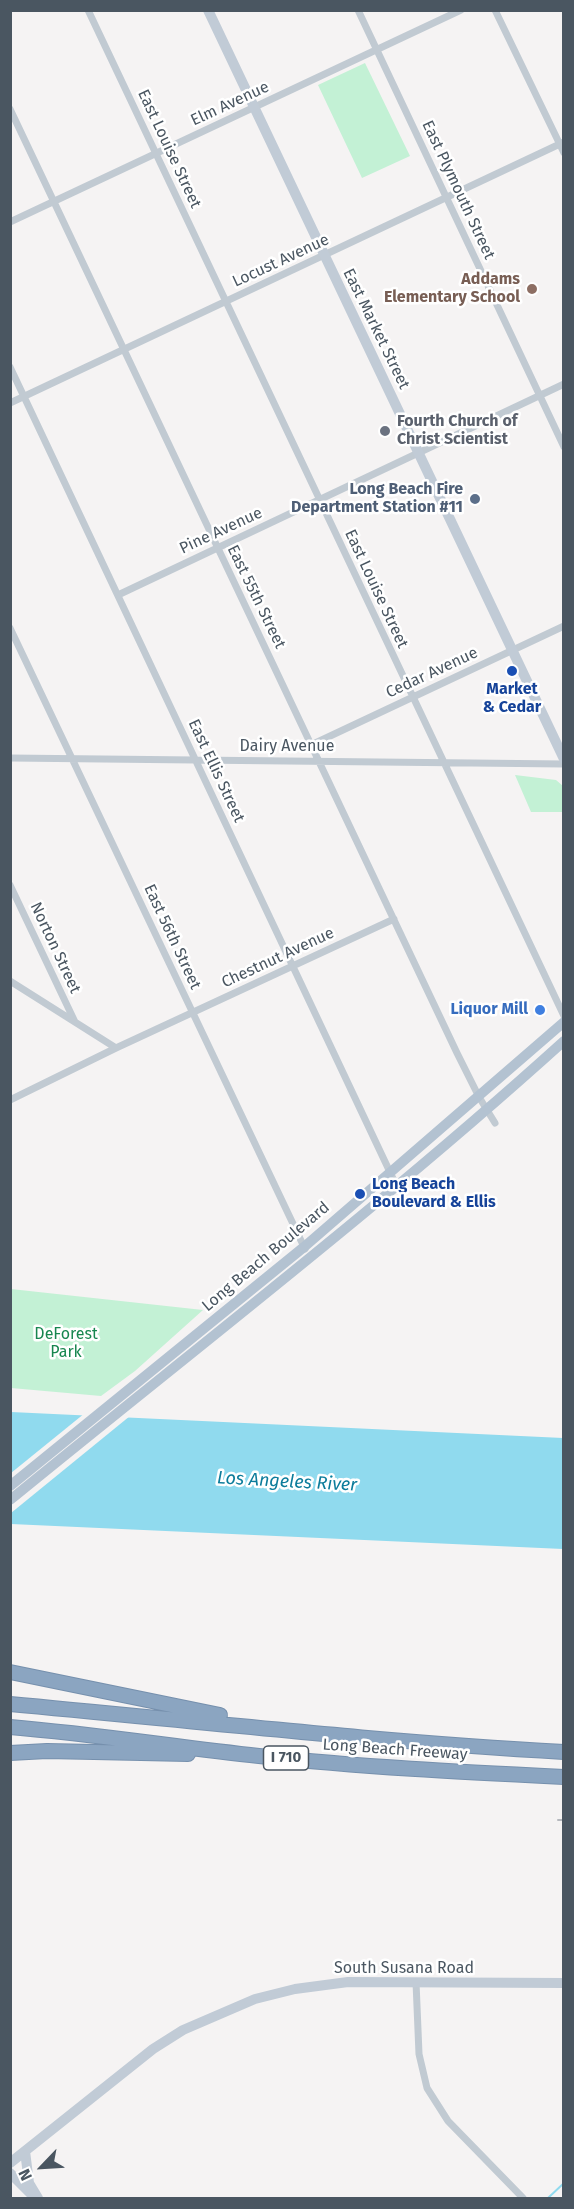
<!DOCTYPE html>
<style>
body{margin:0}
#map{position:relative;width:574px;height:2209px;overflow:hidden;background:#f5f3f3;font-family:"Fira Sans",sans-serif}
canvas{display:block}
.frame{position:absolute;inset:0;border:12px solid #4a5661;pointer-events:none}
.north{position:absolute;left:12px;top:2137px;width:60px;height:60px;-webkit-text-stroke:4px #fff;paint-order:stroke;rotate:245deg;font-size:16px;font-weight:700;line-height:24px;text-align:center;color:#4a5661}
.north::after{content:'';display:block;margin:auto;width:21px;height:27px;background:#4a5661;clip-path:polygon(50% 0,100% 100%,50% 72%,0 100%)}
</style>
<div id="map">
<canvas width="574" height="2209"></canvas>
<div class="frame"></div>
<div class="north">N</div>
</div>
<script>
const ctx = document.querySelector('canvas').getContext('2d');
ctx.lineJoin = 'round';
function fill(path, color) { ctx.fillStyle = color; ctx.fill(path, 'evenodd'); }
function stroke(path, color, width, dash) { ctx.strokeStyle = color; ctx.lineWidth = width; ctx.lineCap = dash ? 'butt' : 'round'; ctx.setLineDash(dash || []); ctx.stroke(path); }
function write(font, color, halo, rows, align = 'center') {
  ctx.font = font + ' "Fira Sans",sans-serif'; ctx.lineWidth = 5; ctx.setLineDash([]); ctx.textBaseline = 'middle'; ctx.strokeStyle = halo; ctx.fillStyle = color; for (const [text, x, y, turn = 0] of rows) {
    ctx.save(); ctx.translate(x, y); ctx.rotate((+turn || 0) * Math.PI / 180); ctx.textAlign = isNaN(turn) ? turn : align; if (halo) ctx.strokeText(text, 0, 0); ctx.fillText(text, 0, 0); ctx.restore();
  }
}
fill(new Path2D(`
 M365 63 410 156 362 178 318 85Z
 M515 775 556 780 563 786V812H531Z
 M10 1289H11L203 1310 135 1371 101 1396 11 1388Z`), '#c3f1d5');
fill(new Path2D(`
 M11 1412 563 1438V1549L11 1524Z`), '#90daee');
fill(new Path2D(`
 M85 1413 130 1416 11 1513V1473Z`), '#f5f3f3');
stroke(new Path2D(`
 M548 2198 564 2183`), '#90daee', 2);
const highway = new Path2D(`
 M10 1672 220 1715
 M10 1704C195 1721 379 1742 564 1752
 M10 1727C94 1734 176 1747 259 1756 360 1767 462 1772 564 1777
 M10 1753 47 1751 188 1754`);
stroke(highway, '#7690ad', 16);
stroke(new Path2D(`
 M88 10 564 1016
 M358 10 564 447
 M495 10 564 153
 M10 109 457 1053 479 1097 495 1123
 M10 222 461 10
 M10 367 397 1187
 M10 403 564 142
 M118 595 564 384
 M10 628 305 1249
 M311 745 564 626
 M10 758 564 764
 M10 885 75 1022
 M10 981 116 1048
 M10 1100 116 1048 394 919
 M416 1982 419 2054 427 2088 448 2121 523 2198`), '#c1cad2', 7);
stroke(new Path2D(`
 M208 10 564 759
 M25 2151 29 2183 38 2198
 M10 2163 153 2049 183 2030 255 1999 295 1989 348 1982 564 1983
 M10 2173 31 2194`), '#c1cbd6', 10);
stroke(new Path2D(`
 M10 1486 304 1247 564 1022
 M10 1500C196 1348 386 1202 564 1041`), '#b3c2d1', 10);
stroke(highway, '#8ba5c1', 14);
stroke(new Path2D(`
 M558 1820H564`), '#b5b8bd', 2);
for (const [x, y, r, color] of [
 [532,289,6,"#8d6e63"],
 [385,431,6,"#6b7280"],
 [475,499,6,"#5c6f8a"],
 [512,671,6,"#1a4fb4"],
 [540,1010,6,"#3f7fe0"],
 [360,1194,6,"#1a4fb4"]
]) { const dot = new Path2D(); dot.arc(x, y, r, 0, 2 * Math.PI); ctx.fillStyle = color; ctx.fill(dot); stroke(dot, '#fff', 2); }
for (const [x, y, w] of [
 [286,1758,45]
]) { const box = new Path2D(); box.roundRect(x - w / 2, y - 12, w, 24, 4.5); ctx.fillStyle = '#fff'; ctx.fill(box); stroke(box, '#4a5661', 1.5); }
write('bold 15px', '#4a5661', null, [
 ["I 710",286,1758]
]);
write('16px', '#4a5661', '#fff', [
 ["Elm Avenue",230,104,-25],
 ["East Louise Street",169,149,65],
 ["East Plymouth Street",458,190,65],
 ["Locust Avenue",281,261,-25],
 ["East Market Street",376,329,64],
 ["Pine Avenue",221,531,-25],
 ["East Louise Street",376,589,65],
 ["East 55th Street",256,597,64],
 ["Cedar Avenue",432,673,-25],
 ["Dairy Avenue",287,747],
 ["East Ellis Street",216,771,65],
 ["East 56th Street",172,937,65],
 ["Norton Street",55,948,65],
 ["Chestnut Avenue",278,958,-25],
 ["Long Beach Boulevard",266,1257,-40],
 ["Long Beach Freeway",395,1750,4],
 ["South Susana Road",404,1969]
]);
write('bold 16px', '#785e54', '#fff', [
 ["Addams",520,280],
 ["Elementary School",520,298]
], 'right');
write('bold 16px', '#5b616d', '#fff', [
 ["Fourth Church of",397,422],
 ["Christ Scientist",397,440]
], 'left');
write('bold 16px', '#4e5e75', '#fff', [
 ["Long Beach Fire",463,490],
 ["Department Station #11",463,508]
], 'right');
write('bold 16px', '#164399', '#fff', [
 ["Market",512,690],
 ["& Cedar",512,708],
 ["Long Beach",372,1185,"left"],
 ["Boulevard & Ellis",372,1203,"left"]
]);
write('bold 16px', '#366cbe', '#fff', [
 ["Liquor Mill",528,1010]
], 'right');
write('16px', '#17864f', '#fff', [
 ["DeForest",66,1335],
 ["Park",66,1353]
]);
write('italic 18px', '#0c7c9b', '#fff', [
 ["Los Angeles River",287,1482,3]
]);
</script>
